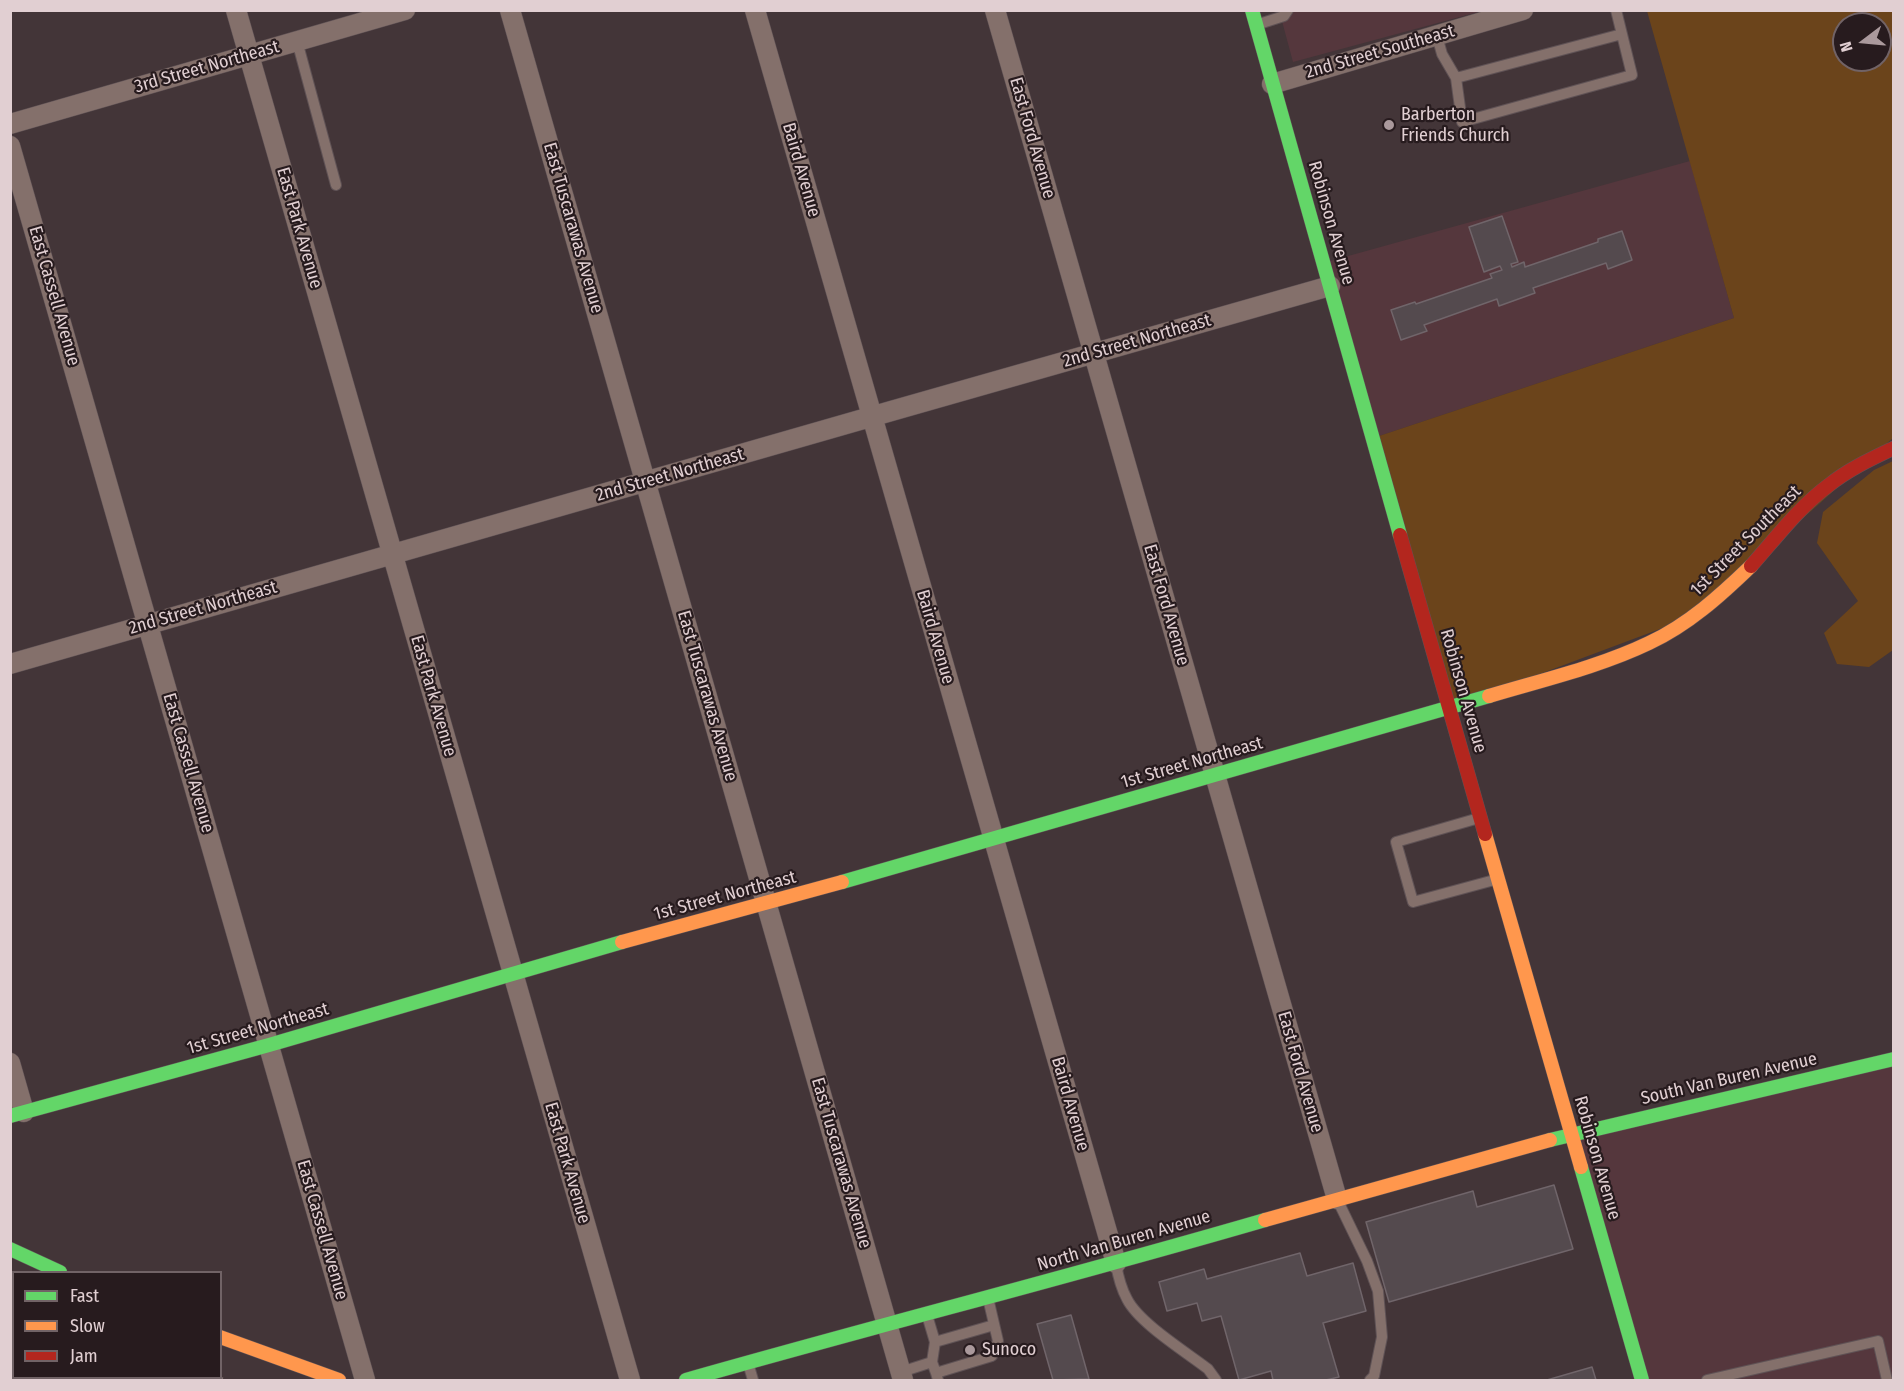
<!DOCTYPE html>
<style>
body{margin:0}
#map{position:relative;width:1904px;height:1391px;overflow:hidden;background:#433538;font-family:"Fira Sans Condensed",sans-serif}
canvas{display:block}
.frame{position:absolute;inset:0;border:12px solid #e1cfd2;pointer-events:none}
.legend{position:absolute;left:12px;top:1271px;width:210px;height:108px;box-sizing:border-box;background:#271b1e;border:2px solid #716366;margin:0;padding:8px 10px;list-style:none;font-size:18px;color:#e1cfd2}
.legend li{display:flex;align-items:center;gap:12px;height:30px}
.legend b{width:30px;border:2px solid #716366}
.north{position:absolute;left:1832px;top:12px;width:60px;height:60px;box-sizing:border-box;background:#271b1e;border:2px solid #716366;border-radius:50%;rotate:254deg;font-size:16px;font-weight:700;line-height:24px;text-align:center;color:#e1cfd2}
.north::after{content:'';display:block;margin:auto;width:21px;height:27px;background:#aa999c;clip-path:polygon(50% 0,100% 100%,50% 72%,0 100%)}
</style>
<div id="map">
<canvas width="1904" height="1391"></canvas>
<div class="frame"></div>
<ul class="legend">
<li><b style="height:8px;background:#63d668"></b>Fast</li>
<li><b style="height:8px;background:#ff974d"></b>Slow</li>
<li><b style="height:8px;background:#b3261e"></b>Jam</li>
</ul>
<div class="north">N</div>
</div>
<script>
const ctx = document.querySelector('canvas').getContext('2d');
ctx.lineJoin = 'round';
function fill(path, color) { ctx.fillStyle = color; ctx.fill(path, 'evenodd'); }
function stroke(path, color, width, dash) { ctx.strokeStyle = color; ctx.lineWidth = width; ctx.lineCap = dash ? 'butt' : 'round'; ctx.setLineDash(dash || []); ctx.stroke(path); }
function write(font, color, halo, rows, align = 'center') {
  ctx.font = font + ' "Fira Sans Condensed",sans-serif'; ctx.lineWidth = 4.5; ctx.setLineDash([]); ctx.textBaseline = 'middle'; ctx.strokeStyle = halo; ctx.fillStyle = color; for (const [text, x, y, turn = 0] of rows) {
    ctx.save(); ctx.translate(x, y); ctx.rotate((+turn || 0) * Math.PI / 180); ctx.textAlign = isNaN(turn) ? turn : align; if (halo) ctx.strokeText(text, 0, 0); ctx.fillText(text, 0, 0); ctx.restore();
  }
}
fill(new Path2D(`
 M1279 10 1482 11 1293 62Z
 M1690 161 1734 318 1373 438 1323 263Z
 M1893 1060V1380H1642L1572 1134Z`), '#55373d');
fill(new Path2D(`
 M1647 11H1893V438L1692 617 1449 708 1373 438 1734 318ZM1844 24H1880V60H1844Z
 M1893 461V650L1869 667 1837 664 1824 633 1858 601 1817 543 1823 512 1874 470Z`), '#6b441b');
const building = new Path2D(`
 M1502 216 1518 262 1511 264 1512 267 1524 262 1525 267 1598 242V239L1622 231 1632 260 1608 269 1606 263 1533 288 1535 293 1499 306 1497 299 1424 325 1427 331 1401 340 1391 310 1415 302 1416 304 1492 278 1490 274 1502 270 1500 266 1484 272 1469 227Z
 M1554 1185 1573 1249 1389 1302 1366 1222 1473 1191 1477 1207Z
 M1300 1253 1307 1276 1353 1263 1366 1311 1323 1323 1339 1377 1326 1380H1273L1271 1371 1239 1380 1221 1316 1202 1321 1197 1303 1167 1311 1159 1282 1204 1269 1207 1279Z
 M1071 1315 1089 1379 1053 1380 1037 1324Z
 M1592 1367 1596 1380H1547Z`);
fill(building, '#544a4e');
stroke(building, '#70656a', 1.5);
const lane = new Path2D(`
 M1256 25 1284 16 1288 10
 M1437 36 1442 54 1456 78 1462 122 1632 75 1616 10
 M297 41 336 185
 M1456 78 1622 34
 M1479 818 1396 842 1413 902 1498 879
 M1337 1199 1367 1261 1378 1291 1382 1337 1374 1376 1370 1380
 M1116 1264C1118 1276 1121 1288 1127 1299 1139 1323 1186 1352 1208 1369L1216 1380
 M927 1315 935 1342 932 1362 936 1373
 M935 1342 994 1325
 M748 1363 753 1380
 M901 1372 932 1362
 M938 1380 936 1373 992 1356 998 1341 988 1298
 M1707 1380 1878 1341 1887 1380`);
const street = new Path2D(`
 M236 10 630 1380
 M510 10 903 1380
 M755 10 1116 1263
 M995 10 1337 1199
 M1272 84 1523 10
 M10 124 405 10
 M10 146 365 1380
 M10 664C450 535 890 412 1330 286
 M10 1063 24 1112`);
const fast = new Path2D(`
 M1252 10 1400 535
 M842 882 1489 696
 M10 1116 269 1045 622 942
 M1550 1140 1894 1059
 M1581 1167 1642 1380
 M10 1249 60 1272
 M686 1380C879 1325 1073 1276 1265 1220`);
const slow = new Path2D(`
 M1489 696C1542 680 1599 667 1649 643 1688 625 1721 595 1751 566
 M1485 834 1581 1167
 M622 942 842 882
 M1265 1220 1550 1140
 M220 1337 339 1380`);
const jam = new Path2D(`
 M1400 535 1485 834
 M1751 566C1776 538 1799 507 1829 485 1849 469 1871 459 1894 448`);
stroke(lane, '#5f5255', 12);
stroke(street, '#5f5255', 21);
stroke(fast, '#5f5255', 15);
stroke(slow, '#5f5255', 15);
stroke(jam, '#5f5255', 15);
stroke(lane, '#84706b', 10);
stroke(street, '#84706b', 20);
stroke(fast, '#63d668', 14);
stroke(slow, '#ff974d', 14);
stroke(jam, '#b3261e', 14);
stroke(new Path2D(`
 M10 1293 14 1294
 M215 1378 224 1380`), '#817171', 4.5, [8, 8]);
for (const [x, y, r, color] of [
 [1389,125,6,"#aa999c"],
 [970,1350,6,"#aa999c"]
]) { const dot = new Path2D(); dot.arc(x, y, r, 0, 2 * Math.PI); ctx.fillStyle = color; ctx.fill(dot); stroke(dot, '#271b1e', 2); }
write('18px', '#e1cfd2', '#271b1e', [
 ["2nd Street Southeast",1380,52,-16],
 ["3rd Street Northeast",207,67,-16],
 ["East Ford Avenue",1032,138,74],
 ["Baird Avenue",801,170,74],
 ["Robinson Avenue",1331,223,74],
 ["East Park Avenue",299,228,74],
 ["East Tuscarawas Avenue",573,228,74],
 ["East Cassell Avenue",54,296,74],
 ["2nd Street Northeast",1137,341,-16],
 ["2nd Street Northeast",670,475,-16],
 ["1st Street Southeast",1746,541,-45],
 ["East Ford Avenue",1166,605,74],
 ["2nd Street Northeast",203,608,-16],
 ["Baird Avenue",935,637,74],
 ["Robinson Avenue",1463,691,74],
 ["East Park Avenue",433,696,74],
 ["East Tuscarawas Avenue",707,696,74],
 ["East Cassell Avenue",188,763,74],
 ["1st Street Northeast",1192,763,-16],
 ["1st Street Northeast",725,896,-15],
 ["1st Street Northeast",258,1029,-16],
 ["East Ford Avenue",1300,1072,74],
 ["South Van Buren Avenue",1729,1079,-13],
 ["Baird Avenue",1070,1104,74],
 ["Robinson Avenue",1597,1158,74],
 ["East Park Avenue",567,1163,74],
 ["East Tuscarawas Avenue",841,1163,74],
 ["East Cassell Avenue",322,1230,74],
 ["North Van Buren Avenue",1124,1241,-16]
]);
write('18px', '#e1cfd2', '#271b1e', [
 ["Barberton",1401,115],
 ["Friends Church",1401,136],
 ["Sunoco",982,1350]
], 'left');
</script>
